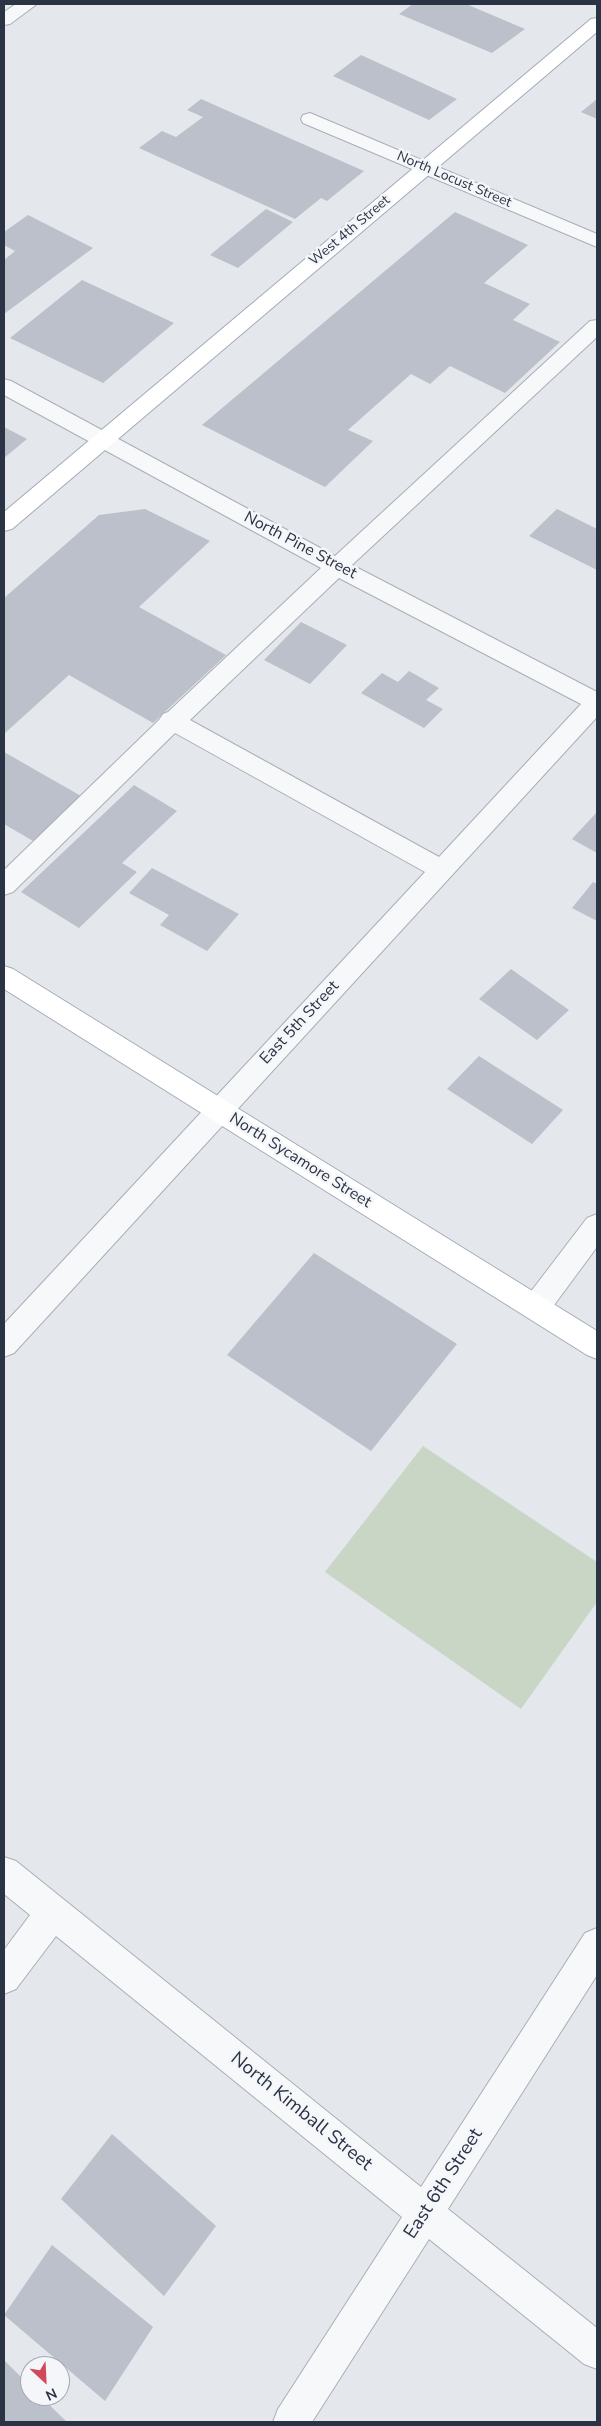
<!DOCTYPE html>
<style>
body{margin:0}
#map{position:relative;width:601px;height:2426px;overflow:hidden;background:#e4e7ec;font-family:"Nunito Sans",sans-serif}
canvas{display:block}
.frame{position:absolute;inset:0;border:5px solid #2b3445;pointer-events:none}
.north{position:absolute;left:20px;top:2356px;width:50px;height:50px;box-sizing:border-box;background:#f4f6f9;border:1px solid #a4a8b1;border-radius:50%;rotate:155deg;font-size:14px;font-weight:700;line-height:20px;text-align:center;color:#2b3445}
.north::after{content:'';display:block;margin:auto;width:18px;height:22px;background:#d1495b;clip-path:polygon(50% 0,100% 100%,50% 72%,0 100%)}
</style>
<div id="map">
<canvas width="601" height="2426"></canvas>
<div class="frame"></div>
<div class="north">N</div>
</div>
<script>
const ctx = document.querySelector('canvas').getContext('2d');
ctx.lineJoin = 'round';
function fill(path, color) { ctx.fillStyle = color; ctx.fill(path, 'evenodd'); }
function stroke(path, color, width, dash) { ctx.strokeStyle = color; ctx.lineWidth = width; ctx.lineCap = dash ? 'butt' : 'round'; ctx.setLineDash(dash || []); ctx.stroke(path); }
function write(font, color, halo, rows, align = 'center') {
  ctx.font = font + ' "Nunito Sans",sans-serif'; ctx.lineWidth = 5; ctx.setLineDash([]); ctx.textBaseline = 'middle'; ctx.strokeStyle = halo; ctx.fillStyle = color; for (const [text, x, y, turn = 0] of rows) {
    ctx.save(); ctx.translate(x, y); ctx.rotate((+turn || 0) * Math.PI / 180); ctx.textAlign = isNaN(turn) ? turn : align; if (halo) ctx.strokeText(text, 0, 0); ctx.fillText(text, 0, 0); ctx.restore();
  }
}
fill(new Path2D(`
 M423 1446 597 1562V1602L521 1709 325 1572Z`), '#c9d6c5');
fill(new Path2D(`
 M413 4H466L525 29 492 53 399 14Z
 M361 55 457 99 429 120 333 76Z
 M201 99 364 171 327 201 321 198 295 219 139 148 162 131 176 137 203 117 187 110Z
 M597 99V119L581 112Z
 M266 209 293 222 238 268 210 255Z
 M455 212 528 245 484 283 530 304 513 320 560 342 505 393 450 366 430 384 411 374 348 430 373 441 325 487 202 425Z
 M28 215 93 248 4 314V260L15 251 4 245V232Z
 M82 280 174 323 103 383 10 338Z
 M4 427 27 439 4 458Z
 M145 509 210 541 139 607 226 655 153 723 69 675 4 734V598L99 515Z
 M557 509 597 529V570L529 536Z
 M301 622 347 645 310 684 264 660Z
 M409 671 439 688 426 700 443 709 424 728 361 693 382 673 398 682Z
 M4 752 81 796 33 841 4 824Z
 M134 785 177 811 122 863 137 872 79 928 21 892Z
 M597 812V853L572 839Z
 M152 868 239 914 207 951 160 925 169 915 129 893Z
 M593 882 597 884V921L572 908Z
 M511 969 569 1010 537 1040 479 999Z
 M479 1056 563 1110 532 1144 447 1089Z
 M314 1253 457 1344 371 1451 227 1355Z
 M112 2134 216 2226 164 2296 61 2199Z
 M52 2245 153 2327 105 2401 4 2315Z
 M4 2360 30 2386V2396H40L67 2422H4Z`), '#bbc0ca');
const minor = new Path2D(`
 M16 4H37L10 24 4 25V12Z
 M310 113 597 234V247L303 123 301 119 303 115Z
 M597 320V337L352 565 597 692V717L14 1353 4 1357V1324L425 872 175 733 13 892 4 895V870L159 720 163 714 168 712 321 568 4 395V379L11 381 335 556 590 321ZM339 578 581 704 439 857 190 720Z
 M597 1214V1247L546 1316 536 1319 526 1316 522 1307 526 1298 587 1218Z
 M4 1857 16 1861 421 2187 585 1933 597 1928V1975L448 2209 597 2328V2369L584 2364 429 2239 312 2422H273L278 2409 402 2217 56 1936 16 1989 4 1994V1950L30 1915 4 1894Z`);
const major = new Path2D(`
 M597 18V32L12 529 4 531V512L591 19Z
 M4 966 13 969 597 1331V1359L587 1355 4 989Z`);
stroke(minor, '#a9aeb7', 2);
stroke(major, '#a3abb8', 2);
fill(minor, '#f7f8fa');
fill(major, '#fff');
write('14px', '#2b3445', '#f4f6f9', [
 ["North Locust Street",454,180,23],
 ["West 4th Street",350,231,-40]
]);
write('16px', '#2b3445', '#f4f6f9', [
 ["North Pine Street",300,546,28],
 ["East 5th Street",300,1023,-47],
 ["North Sycamore Street",300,1161,32]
]);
write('19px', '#2b3445', '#f4f6f9', [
 ["North Kimball Street",301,2112,39],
 ["East 6th Street",444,2184,-57]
]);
</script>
